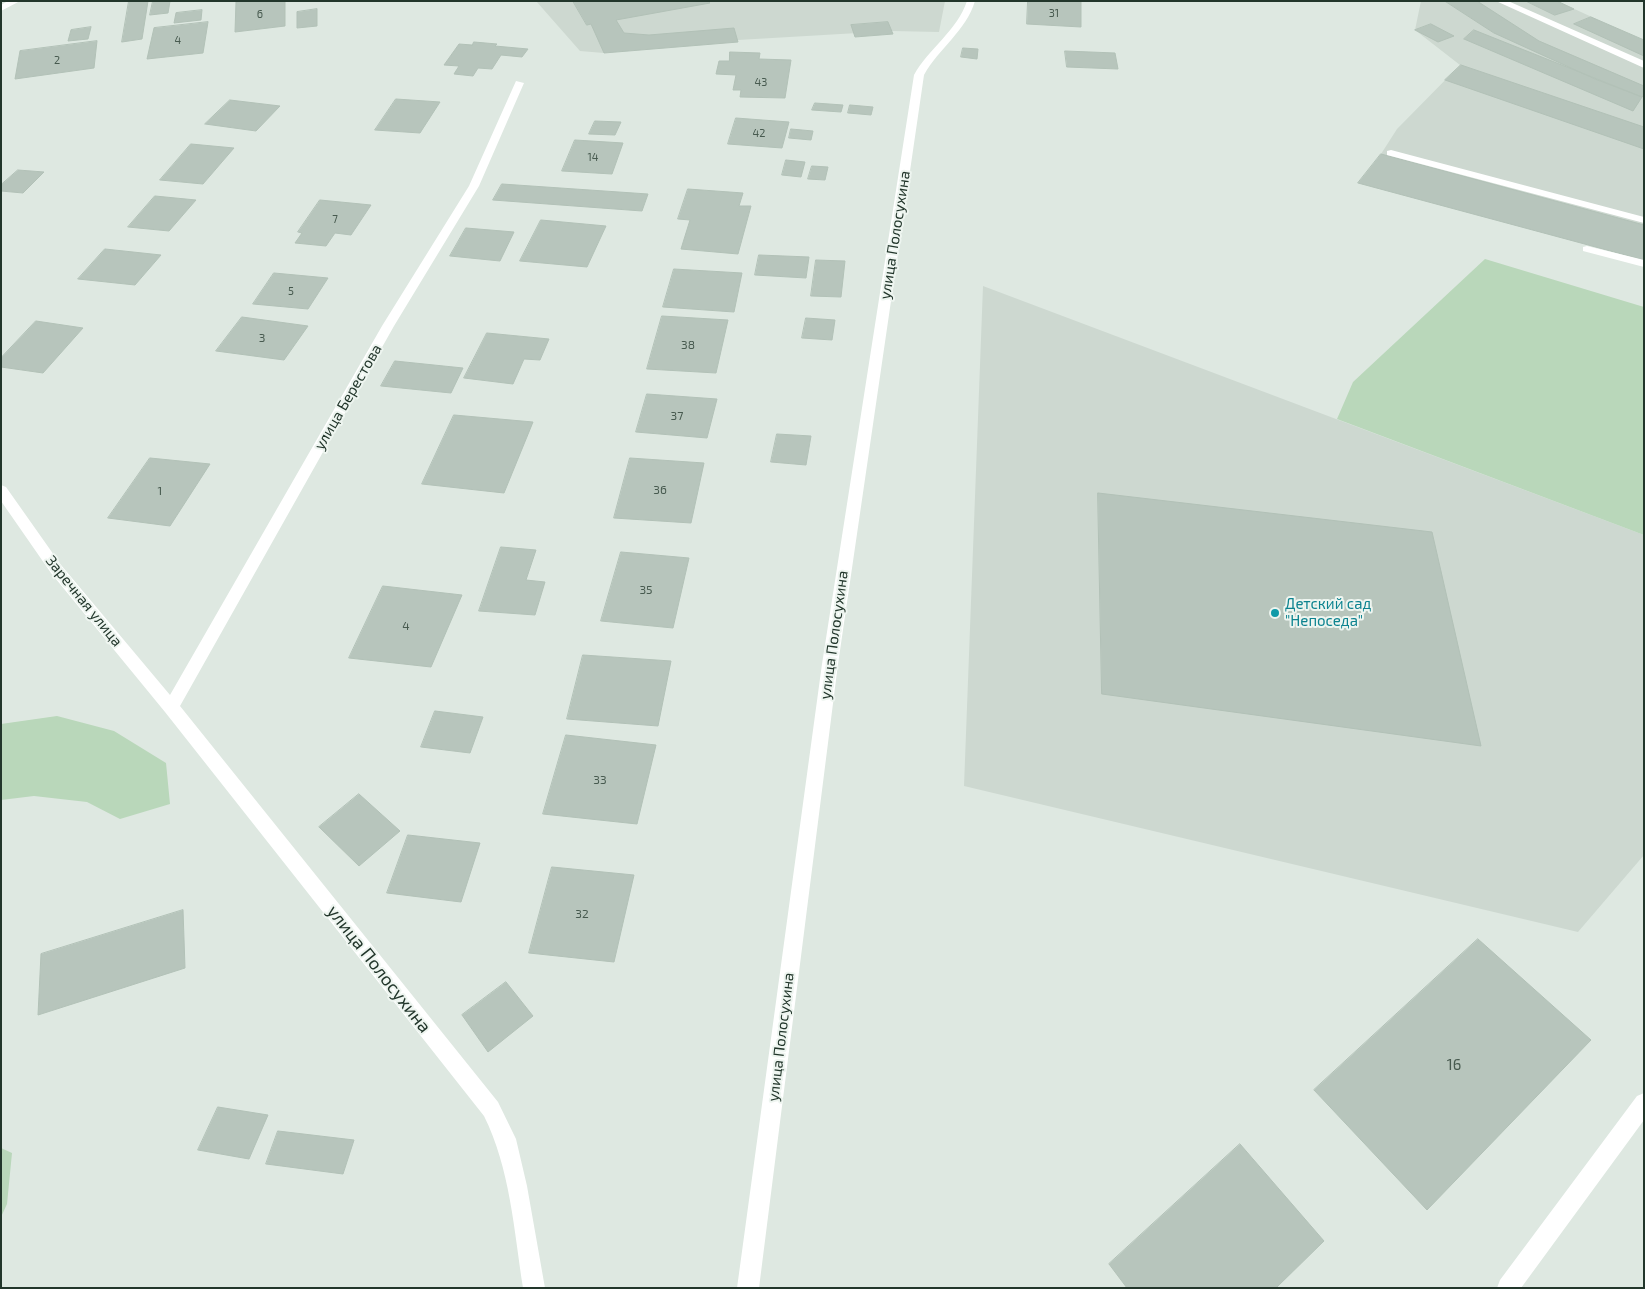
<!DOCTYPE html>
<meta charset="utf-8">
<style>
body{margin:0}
#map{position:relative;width:1645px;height:1289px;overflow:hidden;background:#dee8e1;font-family:"Exo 2",sans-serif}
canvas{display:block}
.frame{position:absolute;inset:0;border:2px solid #22362b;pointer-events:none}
</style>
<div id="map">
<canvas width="1645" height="1289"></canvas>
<div class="frame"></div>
</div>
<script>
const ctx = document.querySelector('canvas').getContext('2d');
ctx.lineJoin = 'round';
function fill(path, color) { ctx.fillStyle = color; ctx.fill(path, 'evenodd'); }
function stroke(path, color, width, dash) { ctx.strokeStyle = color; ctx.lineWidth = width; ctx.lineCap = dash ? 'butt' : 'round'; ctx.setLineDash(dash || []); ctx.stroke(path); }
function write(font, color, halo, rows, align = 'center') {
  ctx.font = font + ' "Exo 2",sans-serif'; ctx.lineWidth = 4; ctx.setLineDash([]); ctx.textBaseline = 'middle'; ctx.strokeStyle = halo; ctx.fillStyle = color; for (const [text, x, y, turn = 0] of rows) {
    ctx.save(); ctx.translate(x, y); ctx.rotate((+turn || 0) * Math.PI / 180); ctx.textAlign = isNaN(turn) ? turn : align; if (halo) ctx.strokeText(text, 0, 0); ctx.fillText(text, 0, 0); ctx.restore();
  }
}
fill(new Path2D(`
 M536 1H945L939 32 892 31 738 40 604 53 580 51Z
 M1421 1H1557L1644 41V260L1358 183 1381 154 1397 129 1460 65 1415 30Z
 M983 286 1644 535V855L1578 932 964 786Z`), '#cdd8d0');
fill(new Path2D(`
 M1485 259 1644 307V535L1337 419 1353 382Z
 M57 716 114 731 166 763 170 804 120 819 87 802 34 796 1 800V724Z
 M1 1148 12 1153 7 1204 1 1217Z`), '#b9d7ba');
const building = new Path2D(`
 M129 1H148L142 39 122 42Z
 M153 1H170L168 13 150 15Z
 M285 1V26L235 32 236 2Z
 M573 1H708L710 3 616 20 624 33 649 35 734 28 738 42 604 53 591 24 587 25Z
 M1028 1H1081V27L1027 24Z
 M1445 1H1477L1539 41 1644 86V95L1642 97 1595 79 1494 33Z
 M1526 1H1557L1574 9 1555 15Z
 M317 9V26L297 28V12Z
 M202 10 201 20 174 23 176 13Z
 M1591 17 1644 40V56L1574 24Z
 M208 22 203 53 147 59 154 28Z
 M888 22 893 34 855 37 851 25Z
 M1431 24 1454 36 1438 42 1415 30Z
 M91 27 88 39 68 41 71 30Z
 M1474 30 1642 97 1633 111 1464 39Z
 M97 41 94 68 15 79 20 51Z
 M474 42 497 44 495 46 528 49 522 57 501 55 492 69 478 68 473 76 454 74 459 66 444 65 459 44 472 45Z
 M963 48 978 49 977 59 961 57Z
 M1065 51 1115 53 1118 69 1067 67Z
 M730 52 760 53 759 59 791 60 785 98 740 97 741 90H733L736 75 716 74 719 61H729Z
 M1461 65 1644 127V149L1445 80Z
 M396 99 440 102 420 133 375 130Z
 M230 100 280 106 256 131 205 124Z
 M815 103 843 105 841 112 812 110Z
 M850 105 873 107 871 115 848 113Z
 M736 118 789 122 782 148 728 144Z
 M595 121 621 122 615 135 589 134Z
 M791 129 813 131 811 140 789 138Z
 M575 140 623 143 612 174 562 171Z
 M191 144 234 148 203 184 160 180Z
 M1381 154 1644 225V260L1358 183Z
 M786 160 805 162 801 177 782 175Z
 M812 166 828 167 825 180 808 179Z
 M18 170 44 172 23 193 1 191V185Z
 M502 184 648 194 642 211 493 200Z
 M688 189 743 193 739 206H751L738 254 681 249 690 220 678 219Z
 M155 196 196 200 169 231 128 227Z
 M320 200 371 205 351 235 335 233 326 246 295 243 302 233 298 232Z
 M541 220 606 226 587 267 520 261Z
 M466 228 514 232 500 261 450 256Z
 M105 249 161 255 135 285 78 279Z
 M759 255 809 257 806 278 755 275Z
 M816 260 845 261 841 297 811 296Z
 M674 269 742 273 734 312 663 307Z
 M274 273 328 278 308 309 253 304Z
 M662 316 728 320 716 373 647 369Z
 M242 317 308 326 284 360 216 351Z
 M806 318 835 320 832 340 802 338Z
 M36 321 83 328 43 373 1 367V358Z
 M487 333 549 339 540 360 524 359 513 384 464 378Z
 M395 361 463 368 451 393 381 386Z
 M647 394 717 399 707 438 636 432Z
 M454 415 533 422 504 493 422 484Z
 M777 434 811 436 806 465 771 462Z
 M150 458 210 464 170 526 108 518Z
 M630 458 704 463 691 523 614 518Z
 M1098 493 1432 532 1481 746 1102 694Z
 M501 547 536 550 526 580 545 582 535 615 479 611Z
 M621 552 689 558 673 628 601 621Z
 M383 586 462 595 431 667 349 658Z
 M583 655 671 661 658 726 567 719Z
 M435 711 483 717 470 753 421 747Z
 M566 735 656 745 637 824 543 814Z
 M359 794 400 831 359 866 319 827Z
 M408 835 480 843 461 902 387 893Z
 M552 867 634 875 614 962 529 953Z
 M183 910 185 968 38 1015 41 954Z
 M1478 939 1591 1040 1427 1210 1314 1090Z
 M506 982 533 1016 488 1052 462 1015Z
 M218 1107 268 1115 249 1159 198 1150Z
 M278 1131 354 1140 343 1174 266 1164Z
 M1240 1144 1324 1241 1276 1288H1127L1109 1264Z`);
fill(building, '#b7c5bc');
stroke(building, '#b2c1b7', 1);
fill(new Path2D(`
 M8 1H20L1 11V5Z
 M967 1H975C966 31 939 48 924 75L838 664 759 1288H737L822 664 914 75C929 48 957 31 967 1Z
 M1496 1H1508L1644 61V68Z
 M516 81 524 83 479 186 394 326 180 706 498 1102 516 1139 527 1186 545 1288H523C514 1230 510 1168 484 1116L165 712 51 573 1 501V485L6 487 61 565 170 695 382 326 469 186Z
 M1391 150 1644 217V223L1387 155V151Z
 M1587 246 1644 260V267L1583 251V247Z
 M1644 1093V1120L1521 1288H1497L1500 1280 1637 1096Z`), '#fff');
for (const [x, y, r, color] of [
 [1275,613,5,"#0f9aa8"]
]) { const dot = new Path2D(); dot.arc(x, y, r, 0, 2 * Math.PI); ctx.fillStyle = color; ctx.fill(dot); stroke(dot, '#eef5f0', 2); }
write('11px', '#475a4f', null, [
 ["31",1054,13],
 ["6",260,14],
 ["4",178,40],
 ["2",57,60],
 ["43",761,82],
 ["42",759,133],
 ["14",593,157],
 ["7",335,219],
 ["5",291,291]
]);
write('12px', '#475a4f', null, [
 ["3",262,338],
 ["38",688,345],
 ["37",677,416],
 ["36",660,490],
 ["1",160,491],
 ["35",646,590],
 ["4",406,626],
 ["33",600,780],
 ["32",582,914]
]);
write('15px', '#22362b', '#eef5f0', [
 ["улица Полосухина",895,235,-81],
 ["улица Берестова",348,397,-60],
 ["Заречная улица",84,601,51],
 ["улица Полосухина",834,635,-82],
 ["улица Полосухина",781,1037,-83]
]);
write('15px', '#0d838f', '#eef5f0', [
 ["Детский сад",1285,604],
 ["\"Непоседа\"",1285,621]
], 'left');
write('15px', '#475a4f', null, [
 ["16",1454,1065]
]);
write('18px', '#22362b', '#eef5f0', [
 ["улица Полосухина",379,969,52]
]);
</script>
